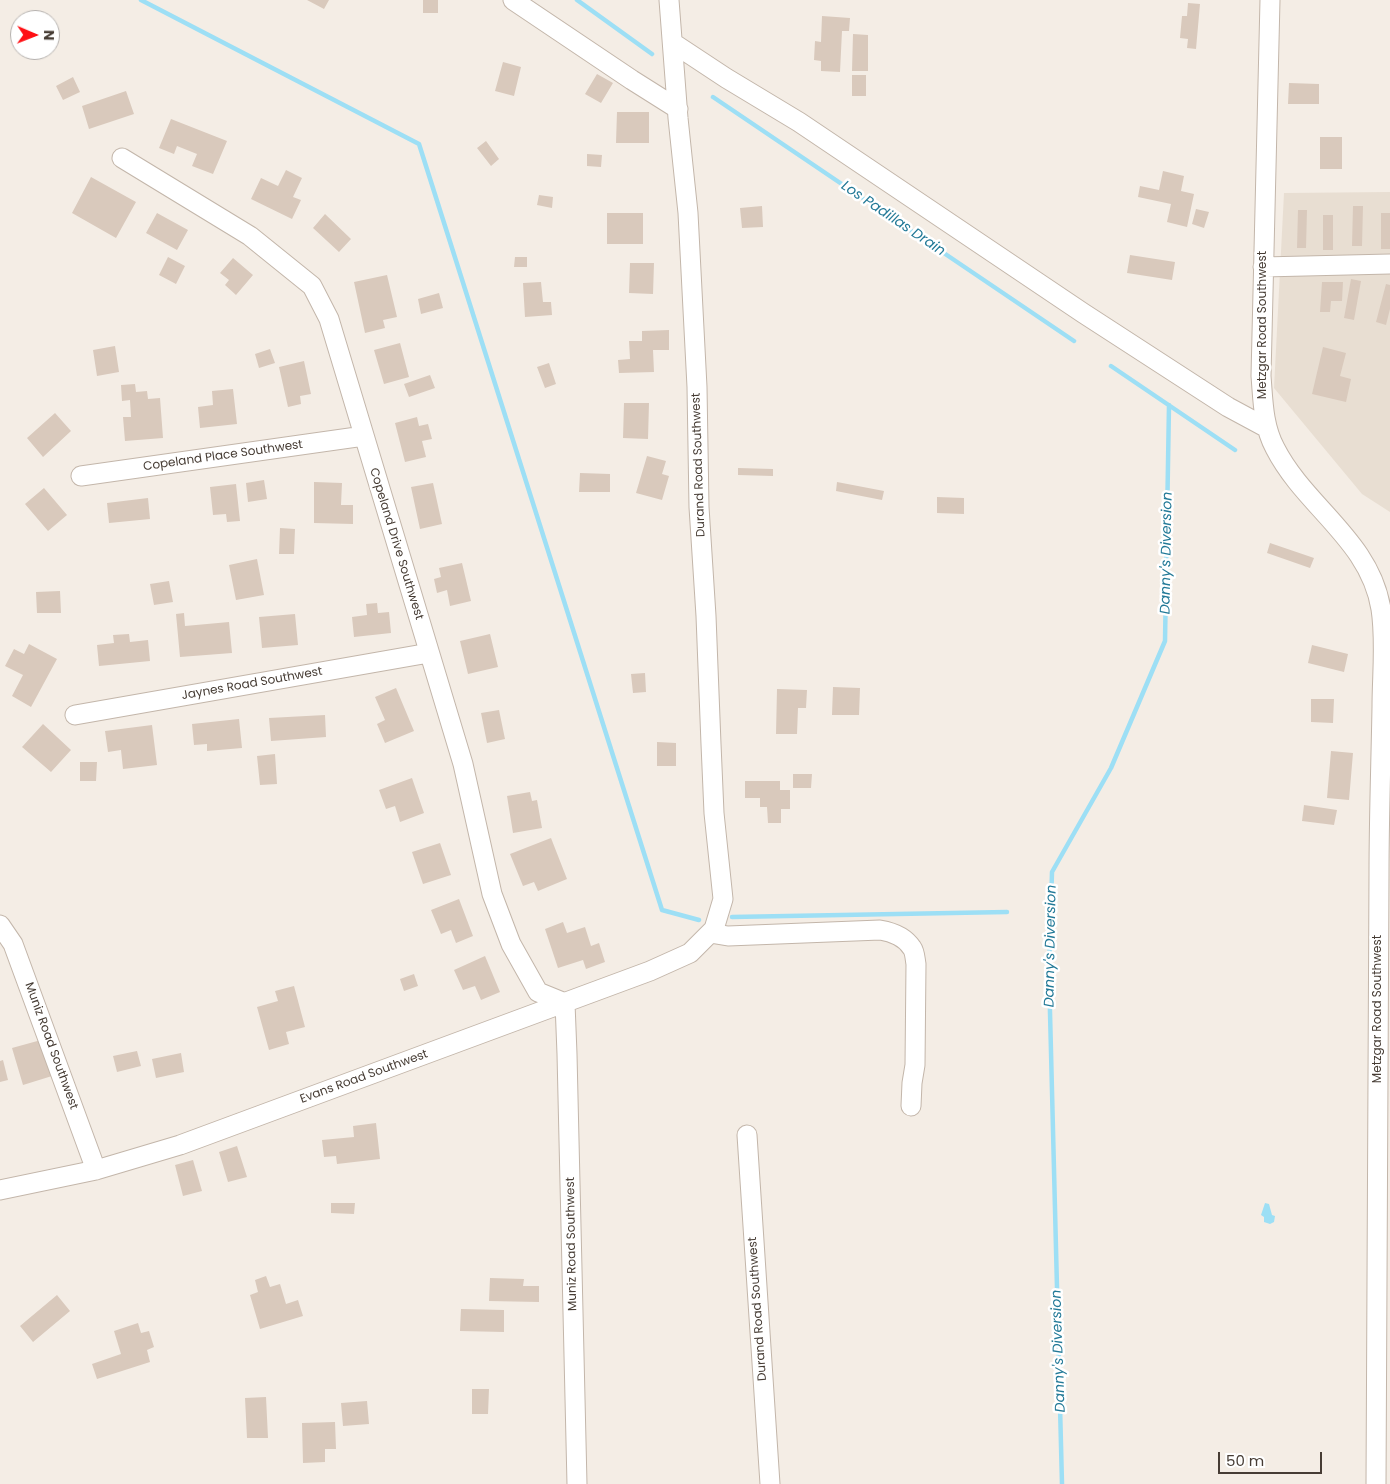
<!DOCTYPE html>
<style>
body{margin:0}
#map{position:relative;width:1390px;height:1484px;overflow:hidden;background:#f4ede5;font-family:Poppins,sans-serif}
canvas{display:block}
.north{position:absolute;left:10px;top:10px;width:50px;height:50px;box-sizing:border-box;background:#fff;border:1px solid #b5b1ae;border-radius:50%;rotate:91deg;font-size:14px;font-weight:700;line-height:20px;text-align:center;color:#463c34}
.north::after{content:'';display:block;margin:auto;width:18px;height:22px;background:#ff1014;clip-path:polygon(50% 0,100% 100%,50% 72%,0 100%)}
.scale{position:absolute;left:1218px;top:1452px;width:104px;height:22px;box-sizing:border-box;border:2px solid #463c34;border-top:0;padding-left:6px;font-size:15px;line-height:18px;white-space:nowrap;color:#463c34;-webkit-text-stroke:4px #fff;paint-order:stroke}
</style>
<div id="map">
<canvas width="1390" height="1484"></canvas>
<div class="north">N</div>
<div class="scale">50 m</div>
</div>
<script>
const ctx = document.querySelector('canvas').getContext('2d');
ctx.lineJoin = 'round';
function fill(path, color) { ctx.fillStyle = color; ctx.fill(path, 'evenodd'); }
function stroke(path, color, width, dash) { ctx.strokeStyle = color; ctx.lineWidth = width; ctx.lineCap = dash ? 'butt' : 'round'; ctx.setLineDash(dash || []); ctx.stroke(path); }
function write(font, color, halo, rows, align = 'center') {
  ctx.font = font + ' Poppins,sans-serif'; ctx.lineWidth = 5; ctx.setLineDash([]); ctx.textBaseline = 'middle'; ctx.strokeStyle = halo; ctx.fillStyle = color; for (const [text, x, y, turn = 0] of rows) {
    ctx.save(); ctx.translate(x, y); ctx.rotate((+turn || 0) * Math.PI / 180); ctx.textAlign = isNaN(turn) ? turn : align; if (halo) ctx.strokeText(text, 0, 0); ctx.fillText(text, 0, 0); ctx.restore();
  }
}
fill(new Path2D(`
 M1390 192V512L1362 494 1274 388 1284 193Z`), '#e8ded2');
fill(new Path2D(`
 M1265 1203 1269 1204 1272 1215 1275 1216 1274 1222 1270 1224 1264 1222V1217L1261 1215Z`), '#9ddff5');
stroke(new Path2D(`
 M141 0 419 144 662 910 699 920
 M577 0 652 54
 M713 97 1074 341
 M1111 366 1235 450
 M732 917 1007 912
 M1062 1484 1049 973 1052 872 1111 768 1165 641 1169 405`), '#9ddff5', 4.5);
fill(new Path2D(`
 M307 0H329L324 9Z
 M423 0H438V13H423Z
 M1188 3 1200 4 1196 49 1187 48 1188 39 1180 38 1182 16H1187Z
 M822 16 850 18 849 31H842L840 72 821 71V61L814 60 815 41 821 42Z
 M853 34 868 35V71H852Z
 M503 62 521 67 514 96 495 91Z
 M597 74 613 83 601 103 585 94Z
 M852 75H866V96H852Z
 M73 77 80 92 63 100 56 86Z
 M1289 83 1319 84V104H1288Z
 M126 91 134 114 89 129 82 106Z
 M617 112H649V143H616Z
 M171 119 227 141 213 174 192 166 197 154 177 146 174 154 159 148Z
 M1320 137H1342V169H1320Z
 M486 141 499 159 491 166 477 148Z
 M587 154 602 155 601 167 587 166Z
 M286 170 302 178 293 197 301 200 292 219 251 199 261 178 278 186Z
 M1163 171 1184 176 1181 191 1194 194 1187 227 1167 222 1171 204 1138 197 1140 186 1159 190Z
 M91 177 136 202 116 238 72 213Z
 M539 195 553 197 552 208 537 205Z
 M762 206 763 227 742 228 740 208Z
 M1353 206H1363L1362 246H1352Z
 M1196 209 1209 212 1204 228 1192 224Z
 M1298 210H1307L1306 248H1297Z
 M157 213 188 230 177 250 146 233Z
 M607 213H643V244H607Z
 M1381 213H1390V249H1381Z
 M325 214 351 239 339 252 313 228Z
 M1323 215H1333V250H1323Z
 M1130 255 1175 262 1172 280 1127 273Z
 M168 257 185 266 176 284 159 275Z
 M515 257H527V267H514Z
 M233 258 253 275 236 295 225 285 229 280 220 273Z
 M630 263H654L653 294 629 293Z
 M387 275 397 317 383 320 385 328 365 333 354 282Z
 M1351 279 1361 281 1354 320 1344 318Z
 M541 282 543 302H551L552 315 525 317 523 283Z
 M1322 282H1343L1342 301H1331L1330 312H1320Z
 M1386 284 1390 285V309L1386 325 1376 322Z
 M439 293 443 308 421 314 418 299Z
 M669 330V350H653L654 372 619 373 618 360 630 359 629 341H642V331Z
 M400 343 409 377 384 384 374 350Z
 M115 346 119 372 97 376 93 350Z
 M1323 347 1346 353 1340 376 1351 379 1346 402 1312 394Z
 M270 349 275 363 259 368 255 354Z
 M304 361 311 394 300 396 301 404 288 407 279 367Z
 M549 363 556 384 545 388 537 367Z
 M430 375 435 388 409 397 404 384Z
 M135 384 136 392 147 391 148 399 160 398 163 438 125 441 123 417H131L130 400 122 401 121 385Z
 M233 389 237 424 200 428 198 407 213 405 212 391Z
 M624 403H649L648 439 623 438Z
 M55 413 71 431 43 457 27 438Z
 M417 417 419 426 428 424 432 439 422 441 426 457 405 462 395 423Z
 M647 456 666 461 662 474 669 476 662 500 636 493Z
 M738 468 773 469V476L738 475Z
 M580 473 610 474V492H579Z
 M264 480 267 499 248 502 246 483Z
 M314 482 342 483 341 505H353V524L314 523Z
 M837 482 884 491 882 500 836 491Z
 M433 483 442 524 420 529 411 487Z
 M236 484 240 521 227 522 226 514 213 515 210 487Z
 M44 488 67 515 48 531 25 504Z
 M937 497 964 498V514L937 513Z
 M148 498 150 519 109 523 107 503Z
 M280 528 295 529 294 554H279Z
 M1270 543 1314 558 1310 568 1267 553Z
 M257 559 264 595 236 600 229 565Z
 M462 563 471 601 450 606 447 590 437 593 434 579 441 577 439 568Z
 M169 581 173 602 154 605 150 584Z
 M60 591 61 613H37L36 592Z
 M377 603 378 613 389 612 391 633 354 637 352 617 367 615 366 604Z
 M184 613 185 626 229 622 232 653 180 657 176 614Z
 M295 614 298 645 262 648 259 617Z
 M129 634 130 642 148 640 150 661 99 666 97 645 114 643 113 635Z
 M490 634 498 667 468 674 460 641Z
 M29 644 57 659 31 707 12 696 23 675 5 666 14 649 24 654Z
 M1312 645 1348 654 1344 672 1308 663Z
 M645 673 646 692 633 693 631 674Z
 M833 687 860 688 859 715H832Z
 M396 688 414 731 385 743 377 724 385 720 375 697Z
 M777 689 807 690 806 708H798L797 734H776Z
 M1311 699H1334L1333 723 1311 722Z
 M499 710 505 739 487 743 481 713Z
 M325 715 326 737 271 741 269 718Z
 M239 719 242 748 207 751V744L194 745 192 724Z
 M43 724 71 750 51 772 22 747Z
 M152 725 157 765 123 769 121 750 108 752 105 731Z
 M657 742 676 743V766H657Z
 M1331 751 1353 753 1349 800 1327 798Z
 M275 754 277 784 260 785 257 756Z
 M80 762H97L96 781H80Z
 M793 774H812L811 788H793Z
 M412 778 424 813 400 822 395 806 386 809 379 790Z
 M745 781H780V790H790V809H781V823H768L767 807H760V798H745Z
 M530 792 532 801 537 800 542 828 513 833 507 796Z
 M1304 805 1337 810 1334 825 1302 821Z
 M551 838 567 879 538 891 534 882 523 886 510 854Z
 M440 843 451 875 423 884 412 852Z
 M459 899 473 936 456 943 451 930 441 934 431 910Z
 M563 922 567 933 585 927 591 946 599 943 605 962 586 969 583 960 558 968 545 929Z
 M485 956 500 992 481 1000 475 986 463 990 454 970Z
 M414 974 418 986 404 991 400 979Z
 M294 986 305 1027 286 1032 289 1044 269 1050 257 1007 278 1001 275 991Z
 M41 1040 52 1076 23 1085 12 1048Z
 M137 1051 141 1066 117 1072 113 1056Z
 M181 1053 184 1072 156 1078 152 1059Z
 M3 1060 8 1080 0 1082V1061Z
 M376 1123 380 1159 337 1164 336 1156 324 1157 322 1140 354 1137 353 1126Z
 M237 1146 247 1177 228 1182 219 1152Z
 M193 1160 202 1191 183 1196 175 1165Z
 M331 1203H355L354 1214 331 1213Z
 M266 1276 270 1287 280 1284 286 1304 298 1300 303 1316 260 1329 250 1295 258 1292 255 1280Z
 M490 1278 524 1279 523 1286H539V1302L489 1301Z
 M57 1295 70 1311 33 1342 20 1326Z
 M461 1309 504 1310V1332L460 1331Z
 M138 1323 141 1333 149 1331 154 1347 147 1350 150 1362 97 1379 92 1364 121 1354 114 1331Z
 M472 1389H489L488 1414H472Z
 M266 1397 268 1438H247L245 1398Z
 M367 1401 369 1424 343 1426 341 1403Z
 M335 1422 336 1449H325V1462L303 1463 302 1423Z`), '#d9c9bc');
const minor = new Path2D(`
 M513 0 632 80 678 109
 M1270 0 1261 376C1263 400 1263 426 1275 448 1305 507 1370 540 1381 609 1386 641 1382 675 1382 707 1381 763 1379 818 1379 874 1378 1077 1377 1281 1376 1484
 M673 43 726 78 799 122 1083 313 1228 407 1267 428
 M122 158 250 236 312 286 329 319 463 764 492 894 511 944 538 992 565 1003 567 1054 577 1484
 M1263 267 1390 264
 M81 476 364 436
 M75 715 429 653
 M0 925 13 944 96 1170
 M710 933 728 936 880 930C892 932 905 937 912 948 915 952 915 959 916 964L915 1065 912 1083 911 1106
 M747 1135 770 1484
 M0 1190 96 1170 180 1145 650 971 690 953 714 929 723 899 714 813 711 744 706 616 699 507 697 387 688 213 678 118 669 0`);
stroke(minor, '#c3b6aa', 21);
stroke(minor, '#fff', 19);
write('12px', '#463c34', '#fff', [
 ["Metzgar Road Southwest",1263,325,-90],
 ["Copeland Place Southwest",223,456,-8],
 ["Durand Road Southwest",699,465,-92],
 ["Copeland Drive Southwest",396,544,73],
 ["Jaynes Road Southwest",252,684,-10],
 ["Metzgar Road Southwest",1378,1009,-90],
 ["Muniz Road Southwest",51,1046,70],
 ["Evans Road Southwest",364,1077,-20],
 ["Muniz Road Southwest",572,1244,-91],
 ["Durand Road Southwest",758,1309,-94]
]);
write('italic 14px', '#227997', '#fff', [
 ["Los Padillas Drain",893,219,34],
 ["Danny's Diversion",1167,553,-89],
 ["Danny's Diversion",1051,946,-89],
 ["Danny's Diversion",1059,1351,-92]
]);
</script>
